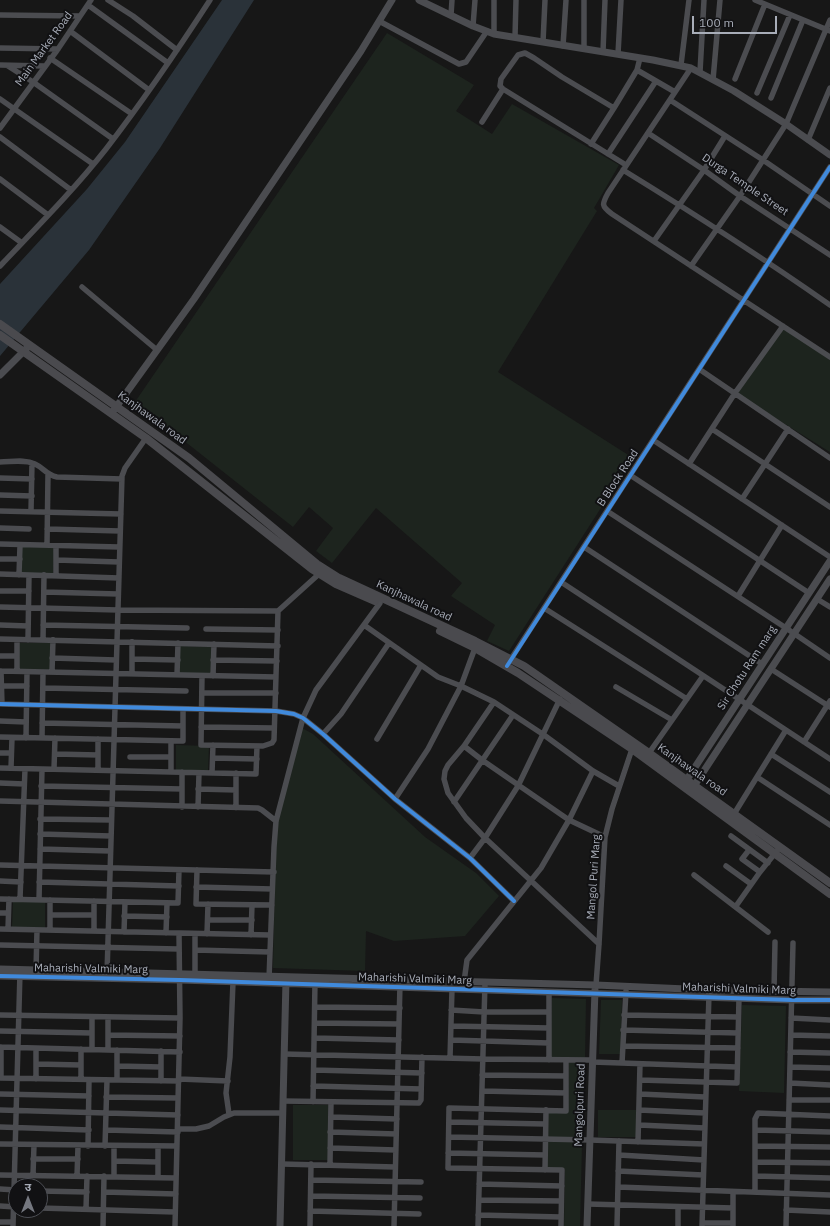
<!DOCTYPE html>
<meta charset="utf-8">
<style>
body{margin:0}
#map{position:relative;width:830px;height:1226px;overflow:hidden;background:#171717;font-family:"IBM Plex Sans","Noto Sans Devanagari",sans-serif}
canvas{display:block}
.north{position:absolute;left:8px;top:1178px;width:40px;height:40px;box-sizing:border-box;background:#111113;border:1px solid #4d4f55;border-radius:50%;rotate:0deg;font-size:11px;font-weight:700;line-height:16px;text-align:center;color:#a8adb8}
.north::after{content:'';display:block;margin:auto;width:14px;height:18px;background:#757880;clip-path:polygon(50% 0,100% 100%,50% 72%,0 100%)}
.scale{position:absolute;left:692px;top:16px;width:85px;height:18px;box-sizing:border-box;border:2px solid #a8adb8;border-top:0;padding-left:5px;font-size:12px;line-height:14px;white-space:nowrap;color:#a8adb8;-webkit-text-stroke:3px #111113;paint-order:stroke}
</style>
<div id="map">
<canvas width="830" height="1226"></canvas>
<div class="north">उ</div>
<div class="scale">100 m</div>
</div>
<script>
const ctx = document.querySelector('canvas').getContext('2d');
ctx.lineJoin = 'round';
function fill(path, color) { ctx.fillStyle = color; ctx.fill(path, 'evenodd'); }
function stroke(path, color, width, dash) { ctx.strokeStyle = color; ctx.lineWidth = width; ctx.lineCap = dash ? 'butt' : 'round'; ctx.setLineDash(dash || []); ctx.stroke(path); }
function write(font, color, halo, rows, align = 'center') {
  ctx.font = font + ' "IBM Plex Sans",sans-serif'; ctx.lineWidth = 4; ctx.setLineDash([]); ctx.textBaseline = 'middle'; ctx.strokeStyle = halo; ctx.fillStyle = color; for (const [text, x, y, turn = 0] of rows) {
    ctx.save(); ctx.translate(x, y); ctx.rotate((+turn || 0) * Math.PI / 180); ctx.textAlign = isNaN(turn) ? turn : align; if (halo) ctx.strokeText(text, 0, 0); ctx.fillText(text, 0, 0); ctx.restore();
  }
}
fill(new Path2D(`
 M387 33 474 85 456 111 492 134 512 104 619 165 594 208 597 211 498 372 633 458 509 651 487 641 495 625 451 596 462 583 376 508 332 563 316 551 333 528 309 507 293 527 135 402Z
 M783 326 830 360V452L735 393Z
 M22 546 54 547 53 573H21Z
 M19 643H51V670L18 669Z
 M180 646 212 647 211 673H179Z
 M302 728 313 734 425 837 476 873 499 896 465 936 394 941 366 931 365 971 273 968 276 827Z
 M176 745 209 746 208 772 176 771Z
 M13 901 45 902V928L12 927Z
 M552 998 586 999 585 1059 550 1058Z
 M601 1000H622L621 1054H599Z
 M742 1005 786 1006 784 1093 739 1091Z
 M569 1062 584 1063 580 1226H564L565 1169 546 1168 548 1108 568 1109Z
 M293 1105H328V1160H293Z
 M598 1110H636V1137H598Z`), '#1d241e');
fill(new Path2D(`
 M222 0H254L160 148 89 250 0 356V284L87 189 125 142Z`), '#2a3239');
stroke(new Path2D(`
 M108 0 133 16 177 50
 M755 0 830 31
 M88 5 168 63
 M0 15 80 16
 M451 15 452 0
 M379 21 459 64 466 62 487 31
 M473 26 475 0
 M70 31 149 90
 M494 34V0
 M515 37 516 0
 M543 42 545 0
 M563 46 566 0
 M0 48 58 49
 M584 49V0
 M603 52 605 0
 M618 54 621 0
 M50 58 132 114
 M0 65 44 66
 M681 65 689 0
 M8 66 33 82 113 139
 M691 68 608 193C602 204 601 206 612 214L830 357
 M637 70 675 92
 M700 72 704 0
 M735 79 765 4
 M713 80 720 0
 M757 93 790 15
 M771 98 803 20
 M0 99 93 164
 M670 100 763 160 830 206
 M614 108 637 70 640 58
 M482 122 503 89
 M0 128 58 49 91 0
 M648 133 704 170 740 196 830 255
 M0 137 71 190
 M808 140 830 88
 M591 144 614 108 562 77 534 58 525 53 518 55 501 79 500 86 503 89 626 165
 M608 154 656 81
 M623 170C693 213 763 258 830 305
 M0 179 48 215
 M0 227 22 243
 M654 241 704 170 725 136
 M0 266C36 228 73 191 106 149 143 101 177 51 210 0
 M691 266 740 196 786 124 830 20
 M82 287 157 350
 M699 369 830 458
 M712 429 830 507
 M653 440 830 557
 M0 462C11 462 25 459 35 464 44 468 46 475 57 477L122 479
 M689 464 735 393 783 326
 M630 475 809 593
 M0 478 32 479
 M0 495 32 496
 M742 499 788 429
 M0 511 121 514
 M31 511 32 463
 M607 511 786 628 830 658
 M0 528 29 529
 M47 529 120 531
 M0 544 119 547
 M47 545 48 474
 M56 546V575
 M584 547 762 664
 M0 559H20
 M56 560 119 562
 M0 574 119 578
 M19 575 20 545
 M561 582 830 759
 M0 591H29
 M44 592 118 594
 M738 596 782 525
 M817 599 830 607
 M0 607 118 610 278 611
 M544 608 687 699
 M0 625 28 626
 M43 625 187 628
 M364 625 438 677 461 686 494 702 544 735 593 771 619 786
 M206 629 278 630
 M0 639 278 646
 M28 640 29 575
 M43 640 44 575
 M0 656H17
 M52 658 116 660
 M132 659 178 660
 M213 660 277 661
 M509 662 830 167
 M771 669 830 707
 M0 671 276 677
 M1 671 2 704
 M17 671V640
 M52 672 53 640
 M132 674V642
 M177 675 178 643
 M202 676 201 745 263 746 272 743 274 740 278 611 319 574
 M213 676 214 644
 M0 686H27
 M616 687 672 720
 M43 688 186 691
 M202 693H276
 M494 702 464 746 448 765 445 771 444 779 448 793 466 818 485 838 599 944
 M0 704 276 711 294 714 303 718 323 734 395 799 470 858 514 901
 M0 721 26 722
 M42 723 183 726
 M201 727 274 728
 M323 734 341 714 389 643
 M0 737 183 741V709
 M26 738 27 672
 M42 738 43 672
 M98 739V770
 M377 739 421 665
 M804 742 830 701
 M464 746 482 760 569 820 605 837
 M0 753H11
 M649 753 703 676
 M55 754 98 755
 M771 754 830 792
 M130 757H171
 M213 758 257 759
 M0 768 256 774 257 746
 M11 768 12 738
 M54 769 55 738
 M171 772V741
 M212 773 213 745
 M757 777 830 825
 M0 783 24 784
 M41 786 182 789
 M198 789 236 790
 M395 799 428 749 461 686 475 648
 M0 801 258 808 262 810 276 821
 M454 802 513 715
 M182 807V772
 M198 807 199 773
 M236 808V773
 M734 814 786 730
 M40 819 111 820
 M40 834 111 836
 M731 836 768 863
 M40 849 110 851
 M749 850 742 859 760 872
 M470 858 485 838 518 786 560 699
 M0 865 274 872
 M726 866 751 884
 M197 870 196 904 272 905
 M694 875 768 932
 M0 881 21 882
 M39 882 179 886
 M196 887 272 889
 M0 899 178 903 179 870
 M20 899 25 769
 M39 900 42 769
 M94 901V931
 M736 906 760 872 780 847
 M0 913H8
 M50 915H94
 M124 916 167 917
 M208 920H252
 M0 929 270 935
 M8 929 9 899
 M50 930V900
 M124 932 125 902
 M166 933 167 903
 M207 934 208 904
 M251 935 252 905
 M0 945 178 949
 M195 950 270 952
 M36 970 37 930
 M107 974 122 476 125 468 146 438
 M195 978V934
 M269 979 274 847 276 821 303 718 316 690 380 603
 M596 985 599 944 605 837 612 809 632 749
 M463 989 467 960 541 868 569 820 593 771
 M774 991 775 942
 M315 1007 400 1008
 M451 1010 484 1012H549
 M0 1015 180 1018
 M624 1015 738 1017
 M791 1018 830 1020
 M315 1023 399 1024
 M451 1026 549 1028
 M623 1030 738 1033
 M0 1031 92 1033
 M108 1035 180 1036
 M791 1035 830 1036
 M314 1038 399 1040
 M451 1040 549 1043
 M623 1046 738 1048
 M0 1047 180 1052
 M92 1049V1017
 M108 1050V1017
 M790 1052 830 1053
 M284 1054 483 1059 592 1060
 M450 1058 452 989
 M549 1060V992
 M592 1062 737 1067
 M622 1063 626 991
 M36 1064 81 1065
 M117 1066 161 1067
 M790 1067 830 1068
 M314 1070 422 1073
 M482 1075 566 1076
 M0 1078 179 1081
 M1 1078V1047
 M36 1079V1048
 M81 1079V1049
 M179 1079 228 1081
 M117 1080V1050
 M640 1080 737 1083 739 998
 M161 1081V1051
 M790 1083 830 1085
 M313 1086 421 1089
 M482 1091 566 1093
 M0 1094 89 1096
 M640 1094 705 1097
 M106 1097 178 1098
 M789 1100H830
 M283 1101 419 1103 421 1100 422 1057
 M313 1102 315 982
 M0 1110 178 1115
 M639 1110 705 1113
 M229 1114 226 1093 230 1057 233 982
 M331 1117 397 1119
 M449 1122 545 1124
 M639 1125 705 1128
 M0 1127 89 1130
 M178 1129H196L209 1126 224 1117 234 1113H283
 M106 1130 178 1132
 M756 1130 830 1132
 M330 1132 396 1134
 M449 1137 590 1140 704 1144
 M638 1142 640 1064
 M0 1144 177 1146
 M88 1146 89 1080
 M105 1146 107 1080
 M114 1146V1177
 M158 1146V1177
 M755 1146 830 1147
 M330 1148 396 1150
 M448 1153 545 1155
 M619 1155 704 1160
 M33 1159H78
 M114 1161 158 1162
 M755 1162 830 1163
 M282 1164 395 1167
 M330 1164 331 1102
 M545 1170 546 1110
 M618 1171 703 1175
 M0 1175 176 1178
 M33 1175 34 1145
 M77 1176 78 1146
 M755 1176 830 1178
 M311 1180 421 1182
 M479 1184 562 1186
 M618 1187 830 1195
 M0 1189 16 1190
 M40 1191 87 1192
 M104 1192 176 1194
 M755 1192V1119L758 1113 830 1116
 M311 1196 420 1198
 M479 1200 561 1201
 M588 1204 733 1208
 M0 1206 16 1207
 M40 1208 175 1212
 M86 1209 87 1176
 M786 1210 830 1212
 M310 1211 419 1214
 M478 1215 561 1217
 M0 1222H13
 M702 1223H733
 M13 1226 20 972
 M103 1226 104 1176
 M175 1226 180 1018 179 933
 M310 1226 311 1164
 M394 1226 400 984
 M478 1226 485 983
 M561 1226 562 1170 448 1168 449 1108 566 1111V1060
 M617 1226 619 1141
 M678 1226V1207
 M702 1226 709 994
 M733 1226V1192
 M786 1226 793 943`), '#4b4c50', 5.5);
stroke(new Path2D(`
 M419 0 473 26 494 34 653 60 691 68 734 91 786 124 830 155
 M0 375 27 348
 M114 410 194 299 361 51 392 0
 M684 784 830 561
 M692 789 830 579
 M0 969 596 985 709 990 830 992
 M0 976 180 980 792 1000H830
 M280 1226 286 980
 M587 1226 595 990`), '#4b4c50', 7);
stroke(new Path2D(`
 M0 324 189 458 317 564 339 578 475 641 524 666 649 753 830 883
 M0 335 146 438 312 569 336 584 375 601
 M440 631 475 648 518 673 632 749 830 894`), '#4a4a4e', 8);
stroke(new Path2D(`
 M507 666 830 167
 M0 704 276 711 294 714 303 718 323 734 395 799 470 858 514 901
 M0 976 180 980 792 1000H830`), '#408adc', 4);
write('11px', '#a8adb8', '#111113', [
 ["Main Market Road",44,49,-54],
 ["Durga Temple Street",745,185,34],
 ["Kanjhawala road",152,418,36],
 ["B Block Road",618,478,-57],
 ["Kanjhawala road",414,601,25],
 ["Sir Chotu Ram marg",747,668,-57],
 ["Kanjhawala road",692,770,35],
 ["Mangol Puri Marg",594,877,-86],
 ["Maharishi Valmiki Marg",91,969,1],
 ["Maharishi Valmiki Marg",415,979,2],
 ["Maharishi Valmiki Marg",739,989,2],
 ["Mangolpuri Road",580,1105,-88]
]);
</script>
